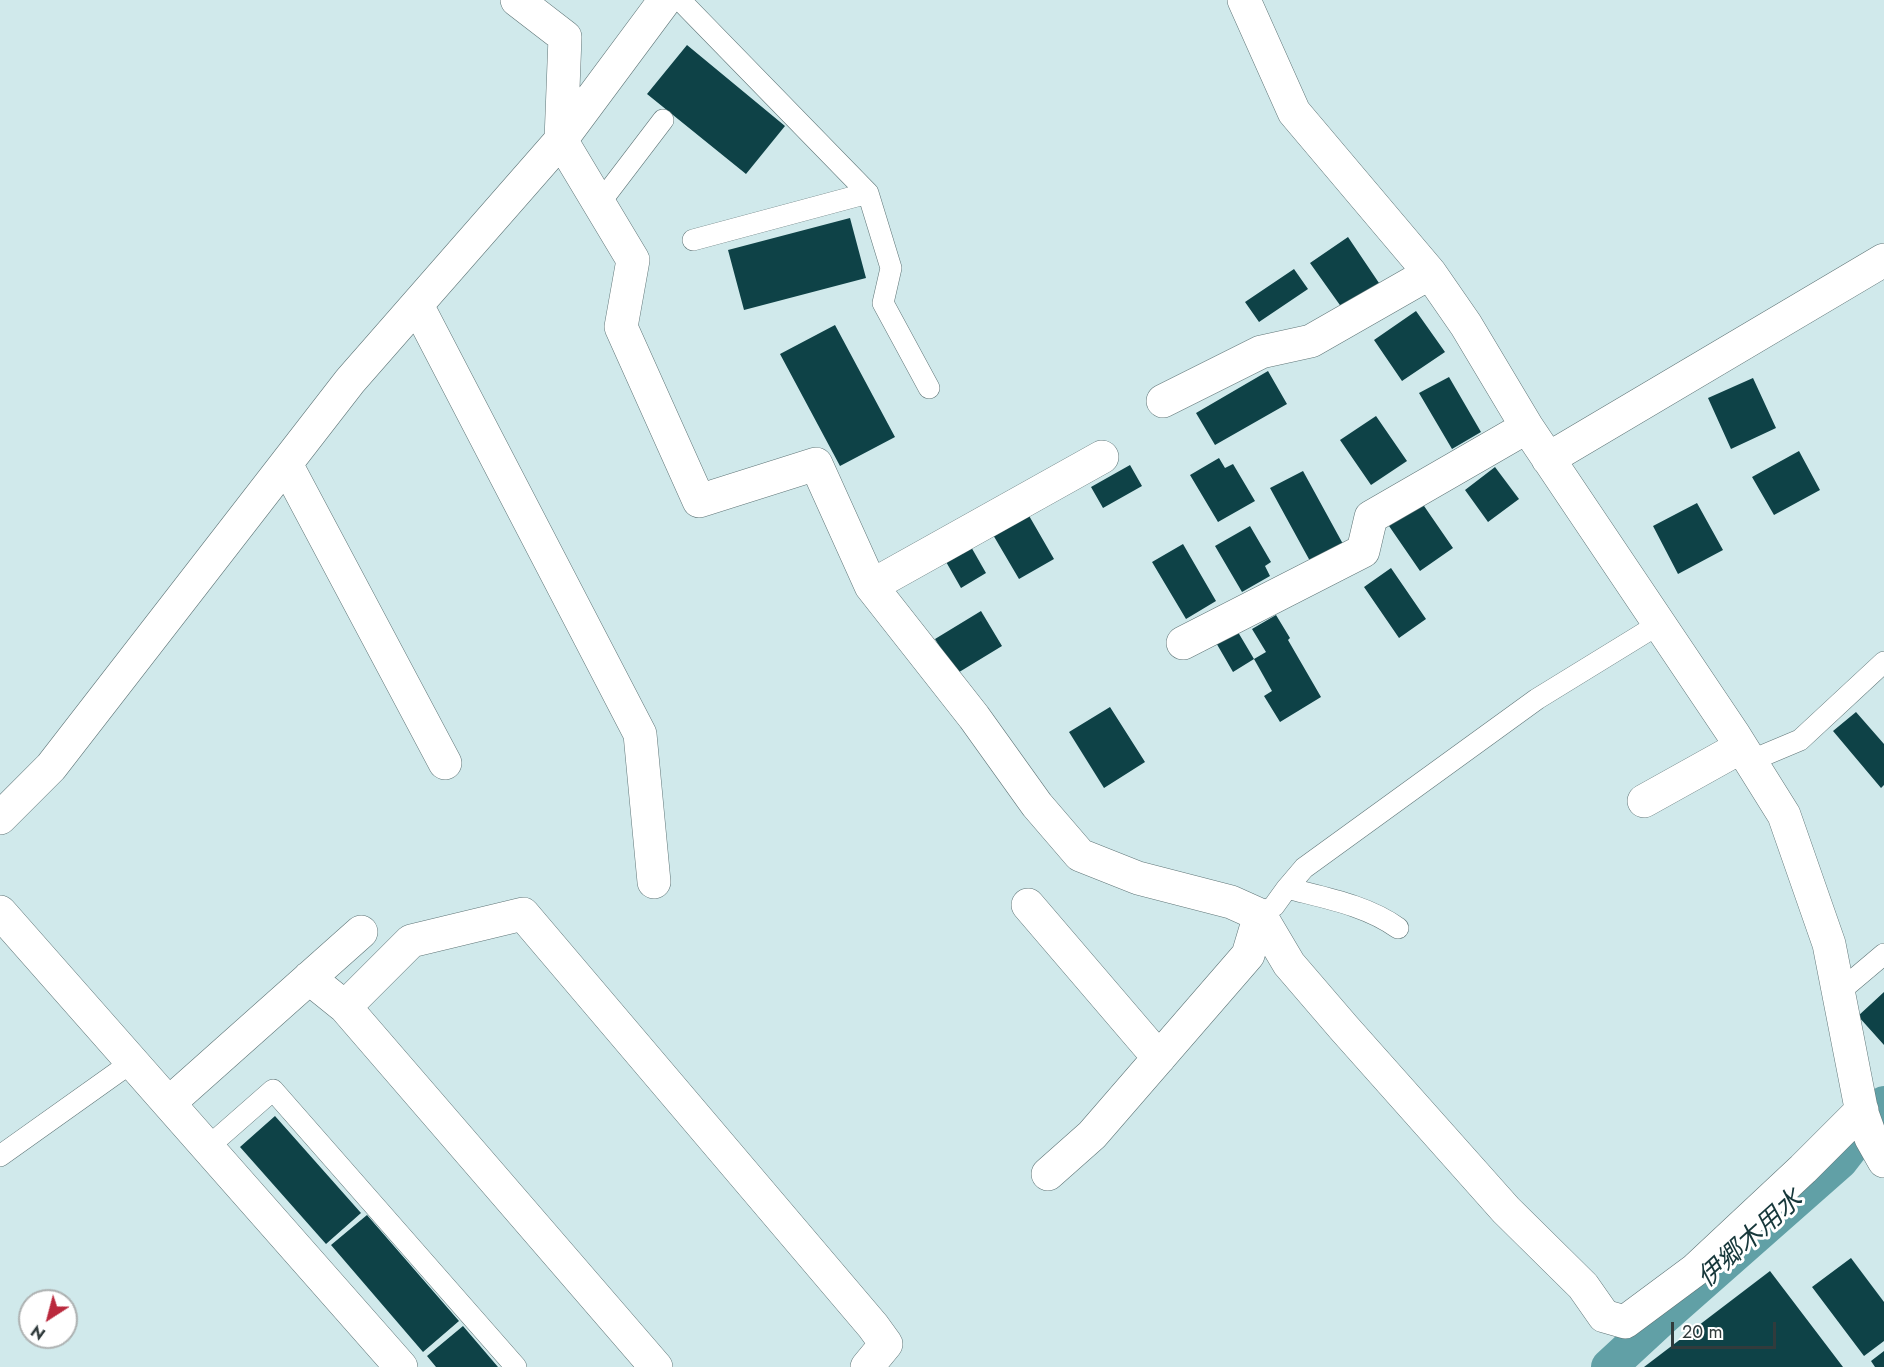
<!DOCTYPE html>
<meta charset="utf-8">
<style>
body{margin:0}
#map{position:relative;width:1884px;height:1367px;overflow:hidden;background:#d0e9eb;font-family:Jost,sans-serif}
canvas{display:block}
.north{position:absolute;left:18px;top:1289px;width:60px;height:60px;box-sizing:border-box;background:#fff;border:2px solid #adb1b1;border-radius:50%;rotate:216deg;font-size:16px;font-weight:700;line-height:24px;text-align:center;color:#313b3c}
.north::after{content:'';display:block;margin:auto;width:21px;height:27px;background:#ba293d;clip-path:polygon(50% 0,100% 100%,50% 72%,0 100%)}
.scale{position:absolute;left:1671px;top:1322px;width:105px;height:27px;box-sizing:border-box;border:3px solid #313b3c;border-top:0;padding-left:8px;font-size:18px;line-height:21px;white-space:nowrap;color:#313b3c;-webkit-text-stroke:4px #fff;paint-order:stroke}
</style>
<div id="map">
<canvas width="1884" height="1367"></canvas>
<div class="north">N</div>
<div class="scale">20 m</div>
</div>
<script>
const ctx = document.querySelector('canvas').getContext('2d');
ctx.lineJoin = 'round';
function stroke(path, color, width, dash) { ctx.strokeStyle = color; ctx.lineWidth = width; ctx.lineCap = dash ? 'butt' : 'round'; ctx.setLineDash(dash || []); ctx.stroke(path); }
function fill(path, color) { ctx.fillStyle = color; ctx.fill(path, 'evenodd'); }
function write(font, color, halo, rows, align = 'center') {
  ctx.font = font + ' Jost,"Noto Sans JP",sans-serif'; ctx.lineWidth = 6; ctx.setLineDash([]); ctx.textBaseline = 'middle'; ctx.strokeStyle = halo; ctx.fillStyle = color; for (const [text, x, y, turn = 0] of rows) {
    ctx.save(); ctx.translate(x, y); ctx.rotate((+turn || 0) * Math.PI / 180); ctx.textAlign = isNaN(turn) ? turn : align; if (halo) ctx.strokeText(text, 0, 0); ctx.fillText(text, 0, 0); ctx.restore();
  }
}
stroke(new Path2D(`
 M1609 1367 1663 1317 1840 1161 1884 1104`), '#61a0a6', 36);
fill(new Path2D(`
 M687 45 785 126 746 174 647 94Z
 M850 218 866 278 744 310 728 250Z
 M1348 237 1379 283 1342 308 1310 263Z
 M1294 269 1308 289 1259 322 1245 302Z
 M1416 311 1445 352 1402 381 1374 340Z
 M835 325 895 437 840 466 780 354Z
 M1268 371 1287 404 1215 445 1196 413Z
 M1449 377 1481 432 1452 449 1419 393Z
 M1753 378 1776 428 1731 449 1708 398Z
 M1376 416 1407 461 1371 485 1340 440Z
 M1799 451 1820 490 1774 515 1752 477Z
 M1219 458 1225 468 1233 464 1255 501 1218 522 1190 475Z
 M1130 465 1142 486 1103 508 1091 487Z
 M1495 467 1519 499 1488 522 1465 490Z
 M1303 471 1343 544 1310 561 1270 488Z
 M1422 503 1453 548 1420 571 1389 526Z
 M1697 503 1723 550 1678 574 1653 526Z
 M1024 507 1054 559 1019 579 989 528Z
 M1250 526 1271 562 1265 566 1270 576 1242 592 1215 546Z
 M1183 544 1216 601 1186 619 1152 562Z
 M970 545 986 573 961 588 945 560Z
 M1391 568 1426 619 1399 638 1364 587Z
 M981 611 1002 646 956 674 935 639Z
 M1276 615 1290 638 1288 640 1321 697 1280 722 1264 696 1272 691 1254 659 1266 652 1252 629Z
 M1232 622 1254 659 1233 672 1211 634Z
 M1110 707 1145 762 1104 788 1069 732Z
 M1856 712 1884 744V785L1881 788 1833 731Z
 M1884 992V1045L1858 1016Z
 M275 1116 361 1213 326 1244 240 1147Z
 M367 1215 459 1321 423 1352 331 1245Z
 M1851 1258 1884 1302V1341L1864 1356 1812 1287Z
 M1770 1271 1843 1367H1644Z
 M463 1326 498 1367H436L427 1356Z
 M1884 1351V1367H1875L1871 1361Z`), '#0e4247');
const lane = new Path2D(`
 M680 0 868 193 891 268 883 303 929 388
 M599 204 663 120
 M693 240 868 193
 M1750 761 1800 740 1884 662
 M1287 888 1304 868 1537 699 1659 624
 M1260 915 1274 906 1287 888C1325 898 1366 905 1398 928
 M1839 992 1884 954
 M208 1147 273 1090 516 1367
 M0 1156 132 1062`);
const street = new Path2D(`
 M517 0 565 37 561 140 633 260 621 327 699 501 816 464 871 586 974 717 1037 805 1080 855 1138 878 1231 902 1260 915 1289 964 1344 1028 1506 1210 1583 1286 1604 1316 1625 1322 1695 1270 1803 1169 1862 1110
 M1244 0 1294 112 1430 273 1466 325 1527 427 1734 735 1784 815 1829 944 1862 1113 1871 1138 1884 1161
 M417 305 640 734 654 882
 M1163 401 1261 352 1311 341 1430 273
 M1548 459 1884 260
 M286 464 445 763
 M871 586 1102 457
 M1183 643 1363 551 1371 517 1527 427
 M1644 801 1741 747
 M0 818 51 767 350 381 561 140 665 0
 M1028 905 1159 1058
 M0 912 401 1367
 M309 978 345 1007 656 1367
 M345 1007 411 941 523 914 873 1326 886 1344 867 1367
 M169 1103 361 932
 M1048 1174 1092 1135 1248 955 1260 915`);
stroke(lane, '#5f7577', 22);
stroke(street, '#5f7577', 34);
stroke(lane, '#fff', 21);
stroke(street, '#fff', 33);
write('italic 26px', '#16373a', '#fff', [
 ["伊郷木用水",1751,1240,-42]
]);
</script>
